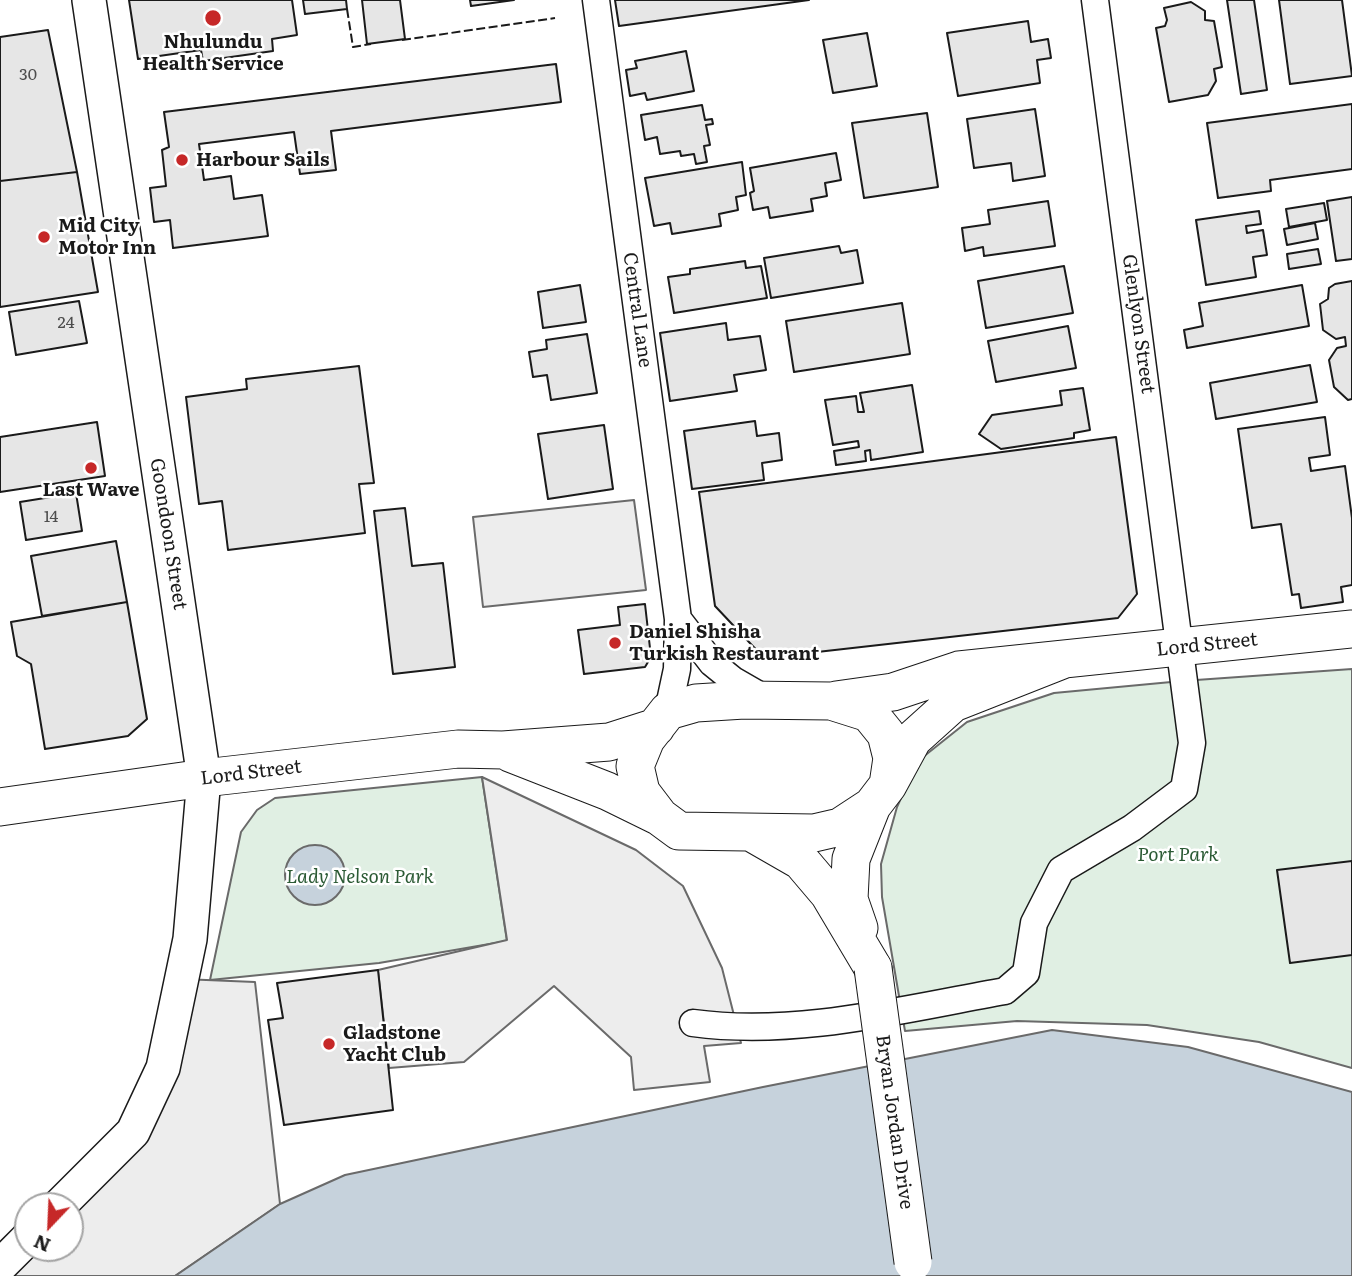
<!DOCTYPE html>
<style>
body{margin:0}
#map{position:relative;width:1352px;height:1276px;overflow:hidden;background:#fff;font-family:Literata,serif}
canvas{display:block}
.north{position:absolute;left:14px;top:1192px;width:70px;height:70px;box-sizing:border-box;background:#fff;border:2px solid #a3a3a3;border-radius:50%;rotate:203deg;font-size:19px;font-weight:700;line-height:28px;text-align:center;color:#1a1a1a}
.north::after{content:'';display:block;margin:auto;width:24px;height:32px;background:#c62828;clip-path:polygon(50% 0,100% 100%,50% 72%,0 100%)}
</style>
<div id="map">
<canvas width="1352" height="1276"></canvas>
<div class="north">N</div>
</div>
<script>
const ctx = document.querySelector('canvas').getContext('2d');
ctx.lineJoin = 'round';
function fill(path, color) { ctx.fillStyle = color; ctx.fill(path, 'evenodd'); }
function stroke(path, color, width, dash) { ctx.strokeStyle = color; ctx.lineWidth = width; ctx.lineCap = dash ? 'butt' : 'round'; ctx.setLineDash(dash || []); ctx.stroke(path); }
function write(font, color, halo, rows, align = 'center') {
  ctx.font = font + ' Literata,serif'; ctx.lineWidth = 5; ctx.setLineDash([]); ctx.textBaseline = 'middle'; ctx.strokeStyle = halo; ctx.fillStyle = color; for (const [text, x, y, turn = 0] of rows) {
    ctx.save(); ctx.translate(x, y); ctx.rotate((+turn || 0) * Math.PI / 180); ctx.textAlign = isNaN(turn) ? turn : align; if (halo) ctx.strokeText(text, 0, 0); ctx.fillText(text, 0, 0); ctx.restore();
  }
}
const green = new Path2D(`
 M1352 669V1068L1259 1042 1147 1025 1017 1021 905 1031 882 897 881 864 897 807 918 761 967 722 1054 693 1182 681Z
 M482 777 507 941 379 963 210 980 241 832 257 810 275 798Z`);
fill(green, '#e0efe3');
stroke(green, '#6a6a6a', 2);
const parking = new Path2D(`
 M634 500 646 590 483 607 473 517Z
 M482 777 636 850 683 886 722 968 741 1043 704 1046 710 1082 634 1090 631 1057 554 986 464 1062 389 1068 378 970 507 940Z
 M182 979 255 982 280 1204 175 1276H4L29 1248H70V1206L133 1132Z`);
fill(parking, '#ededed');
stroke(parking, '#6a6a6a', 2);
const water = new Path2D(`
 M285 875a30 30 0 1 1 60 0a30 30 0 1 1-60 0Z
 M1052 1030 1188 1047 1352 1092V1276H175L280 1204 345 1175 763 1087Z`);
fill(water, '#c6d2dc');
stroke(water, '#6a6a6a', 2);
const building = new Path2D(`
 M129 0H292L297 35 272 39 273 51 203 61 201 50 138 59Z
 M303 0H346L347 9 305 14Z
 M362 0H400L405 39 367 44Z
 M470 0H514L471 6Z
 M615 0H809L619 26Z
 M1227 0H1254L1267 90 1241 94Z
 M1279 0H1342L1352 76 1290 84Z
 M1191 2 1205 11V20L1214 21 1222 67 1214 69 1216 81 1208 95 1169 102 1156 28 1165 26 1167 20 1164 8Z
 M1028 21 1031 42 1048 39 1051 58 1037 60 1040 83 958 96 947 33Z
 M48 30 77 172 0 181V37Z
 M867 33 877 86 833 93 823 40Z
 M686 51 694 91 647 100 645 93 630 96 626 70 637 68 635 61Z
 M556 64 561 102 331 131 336 170 300 174 294 132 199 144 204 180 231 176 234 199 262 195 268 236 173 248 170 220 154 222 150 188 166 186 162 150 169 147 164 112Z
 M1352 104V169L1270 180 1271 191 1218 198 1207 123Z
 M702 105 705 120 712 119 713 124 706 125 710 145 704 146 707 162 696 164 694 154 681 156 680 151 660 154 657 137 645 140 641 115Z
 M1035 109 1045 176 1013 181 1011 163 974 168 967 119Z
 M927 113 938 187 864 198 852 123Z
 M836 153 841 180 825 183 827 196 811 199 813 211 770 218 768 207 753 210 750 193 754 191 750 168Z
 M742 162 746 195 736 197 738 210 719 214 721 226 672 234 670 223 654 226 645 178Z
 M77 172 98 292 0 307V181Z
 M1352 197V259L1336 261 1327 201Z
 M1048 201 1055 246 984 256 983 247 965 251 962 228 990 224 988 210Z
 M1324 203 1327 220 1289 227 1286 209Z
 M1259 211 1261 224 1246 226 1247 233 1263 230 1267 255 1253 257 1256 277 1206 285 1196 220Z
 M1315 223 1318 239 1287 245 1284 229Z
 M839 246 841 253 857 250 863 283 771 298 764 258Z
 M1318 249 1321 264 1289 269 1287 254Z
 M745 261 746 268 761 266 767 298 674 313 668 277 690 274V269Z
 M1064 266 1073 313 986 328 978 281Z
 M1352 281V399L1348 400 1334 387 1329 360 1337 348 1346 346 1345 337 1336 339 1323 330 1320 304 1328 299 1329 288 1335 284Z
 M580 285 586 322 543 328 538 292Z
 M1302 285 1309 326 1187 348 1184 330 1203 326 1199 303Z
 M79 301 87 343 16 355 9 312Z
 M902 303 910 354 794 372 786 321Z
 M726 323 728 340 760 336 766 370 734 375 737 391 670 401 660 333Z
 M1068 326 1076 368 996 382 988 341Z
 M587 334 597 393 551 400 547 375 533 377 529 352 547 349 546 340Z
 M1310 365 1317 402 1216 419 1210 383Z
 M359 366 374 483 359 484 365 533 228 550 222 501 199 504 186 397 247 389 246 379Z
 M912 385 923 452 871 460 870 450 865 451 866 461 836 465 834 451 859 447 858 441 833 445 825 400 856 396 858 412H864L860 393Z
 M1083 388 1090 430 1074 433V438L1001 449 979 434 992 415 1062 405 1060 391Z
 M1325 417 1330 455 1309 458 1311 471 1345 466 1352 518V585L1341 587 1343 602 1301 608 1299 594 1292 595 1281 524 1252 528 1238 429Z
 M755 421 757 436 779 433 782 460 762 463 764 480 692 489 684 431Z
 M97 422 105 476 0 492V437Z
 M604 425 613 489 548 499 538 434Z
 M1116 437 1137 594 1118 618 764 658 715 606 699 492Z
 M76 493 82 531 26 540 20 502Z
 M405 508 412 566 443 563 455 667 393 674 374 511Z
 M116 541 127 602 42 616 31 556Z
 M127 602 147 719 128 736 45 749 31 664 17 656 11 622Z
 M645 604 651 657 645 667 584 674 578 630 620 625 618 607Z
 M1352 861V955L1290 963 1277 870Z
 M378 970 393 1110 284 1125 268 1020 283 1018 277 983Z`);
fill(building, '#e6e6e6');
stroke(building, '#1a1a1a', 2);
const minor = new Path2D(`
 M596 0 678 619 677 669 668 711
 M678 619 712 663 733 680 766 699
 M693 1023C797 1037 903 1009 1005 991L1026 973 1034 923 1061 870 1132 828 1184 789 1192 743 1095 0`);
const tertiary = new Path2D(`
 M59 1206 133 1132 163 1068 190 939 204 778 89 0
 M0 1266 28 1238`);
const secondary = new Path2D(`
 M836 700 893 692 959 670 1352 629
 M510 753 607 791 660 817
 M888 785 892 758 886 734 869 713 831 701 744 700 696 703 668 711 646 739 635 766 641 792 660 817 679 831 814 833 840 827 872 806 888 785 913 739 953 703 1062 660
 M0 807 204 778 458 749 503 750 609 742 656 727
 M754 834 801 861 829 894 873 968
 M859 928 849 899 851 859 872 806`);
stroke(minor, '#1a1a1a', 29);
stroke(tertiary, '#1a1a1a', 36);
stroke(secondary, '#1a1a1a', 39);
stroke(minor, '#fff', 26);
stroke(tertiary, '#fff', 33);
stroke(secondary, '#fff', 37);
const secondaryBridge = new Path2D(`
 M873 968 913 1262`);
stroke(secondaryBridge, '#1a1a1a', 39, []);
stroke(secondaryBridge, '#fff', 37);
stroke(new Path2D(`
 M347 9 353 47 371 44
 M402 40 555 18`), '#1a1a1a', 2, [9, 3.5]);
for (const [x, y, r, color] of [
 [213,18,9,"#c62828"],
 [182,160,7,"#c62828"],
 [44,237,7,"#c62828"],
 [91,468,7,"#c62828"],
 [615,643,7,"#c62828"],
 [329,1044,7,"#c62828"]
]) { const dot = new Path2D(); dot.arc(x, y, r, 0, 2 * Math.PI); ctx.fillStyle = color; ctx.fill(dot); stroke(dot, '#fff', 2.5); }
write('16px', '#4d4d4d', null, [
 ["30",28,75],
 ["24",66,323],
 ["14",51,517]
]);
write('bold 19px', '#1a1a1a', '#fff', [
 ["Nhulundu",213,42,"center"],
 ["Health Service",213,64,"center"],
 ["Harbour Sails",196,160],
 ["Mid City",58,226],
 ["Motor Inn",58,248],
 ["Last Wave",91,490,"center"],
 ["Daniel Shisha",629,632],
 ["Turkish Restaurant",629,654],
 ["Gladstone",343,1033],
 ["Yacht Club",343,1055]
], 'left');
write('19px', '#1a1a1a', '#fff', [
 ["Central Lane",637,310,82],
 ["Glenlyon Street",1138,324,82],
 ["Goondoon Street",168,534,81],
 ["Lord Street",1207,645,-6],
 ["Lord Street",251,773,-7],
 ["Bryan Jordan Drive",894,1122,82]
]);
write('italic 19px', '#2b5a34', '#fff', [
 ["Port Park",1178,855],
 ["Lady Nelson Park",360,877]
]);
</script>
